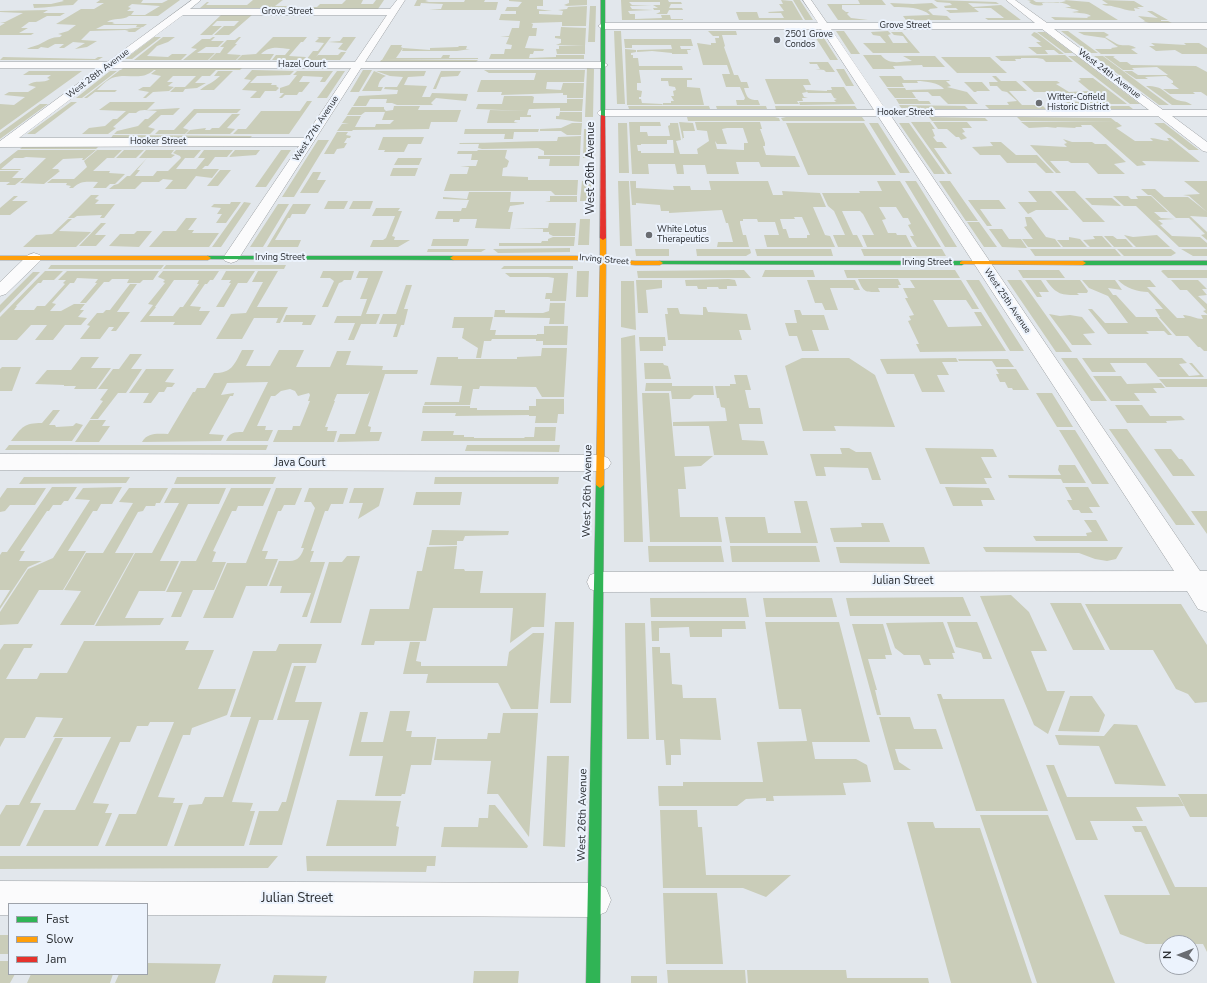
<!DOCTYPE html>
<style>
body{margin:0}
#map{position:relative;width:1207px;height:983px;overflow:hidden;background:#e2e7ec;font-family:"Nunito Sans",sans-serif}
canvas{display:block}
.legend{position:absolute;left:8px;top:903px;width:140px;height:72px;box-sizing:border-box;background:#ecf3fd;border:1px solid #9ea3ab;margin:0;padding:5px 7px;list-style:none;font-size:12px;color:#292c30}
.legend li{display:flex;align-items:center;gap:8px;height:20px}
.legend b{width:20px;border:1px solid #9ea3ab}
.north{position:absolute;left:1159px;top:935px;width:40px;height:40px;box-sizing:border-box;background:#ecf3fd;border:1px solid #9ea3ab;border-radius:50%;rotate:270deg;font-size:11px;font-weight:700;line-height:16px;text-align:center;color:#292c30}
.north::after{content:'';display:block;margin:auto;width:14px;height:18px;background:#6a6d72;clip-path:polygon(50% 0,100% 100%,50% 72%,0 100%)}
</style>
<div id="map">
<canvas width="1207" height="983"></canvas>
<ul class="legend">
<li><b style="height:5px;background:#30b455"></b>Fast</li>
<li><b style="height:5px;background:#ff9f0a"></b>Slow</li>
<li><b style="height:5px;background:#e5322d"></b>Jam</li>
</ul>
<div class="north">N</div>
</div>
<script>
const ctx = document.querySelector('canvas').getContext('2d');
ctx.lineJoin = 'round';
function fill(path, color) { ctx.fillStyle = color; ctx.fill(path, 'evenodd'); }
function stroke(path, color, width, dash) { ctx.strokeStyle = color; ctx.lineWidth = width; ctx.lineCap = dash ? 'butt' : 'round'; ctx.setLineDash(dash || []); ctx.stroke(path); }
function write(font, color, halo, rows, align = 'center') {
  ctx.font = font + ' "Nunito Sans",sans-serif'; ctx.lineWidth = 4; ctx.setLineDash([]); ctx.textBaseline = 'middle'; ctx.strokeStyle = halo; ctx.fillStyle = color; for (const [text, x, y, turn = 0] of rows) {
    ctx.save(); ctx.translate(x, y); ctx.rotate((+turn || 0) * Math.PI / 180); ctx.textAlign = isNaN(turn) ? turn : align; if (halo) ctx.strokeText(text, 0, 0); ctx.fillText(text, 0, 0); ctx.restore();
  }
}
fill(new Path2D(`
 M62 0H78L73 5C59 5 48 8 34 8L33 4H51L64 1Z
 M100 0H143L141 3H162L168 0H180L158 16H129C122 21 114 17 107 22H114L112 23 115 24H147L143 27H136L137 25H104L96 29H127L142 27 135 32H127L129 31 125 30 90 31 81 40 97 41 87 47 75 49 85 43 73 42 64 48H59L64 44H55L48 48 41 47 38 49H27C32 46 36 46 40 44 48 40 51 37 60 37L62 35 58 34 68 31 76 25 56 24 81 9H94L104 3H96ZM132 4 160 6 145 15H131L134 11H127L131 8 128 7Z
 M253 0H283L275 6H287L285 8H200L207 2H209L206 5H247Z
 M346 0H363L361 4H373L376 0H384L378 9H307L309 7H317L320 4H342Z
 M417 0H428L425 1 429 2H464L465 0H485L484 2H498L496 10H429L441 9 443 4 421 3 420 6H414Z
 M509 0H587V5L567 6 564 5 569 3V0H543V6H537V9L552 11H539V14L562 15 563 11 558 10 567 9 568 7 587 6 586 26H562V22L531 23 533 24 532 28H537L536 36H529L525 48 544 49 543 51H534L533 54H530L529 58 556 57V55H584V59H489L491 54H504L505 49H511L512 45 506 44 509 37 500 36H509L512 28H519L520 21 499 20 501 14H516V11H505L507 7H518L522 2 509 1Z
 M621 0H668L669 2H681L682 4H671L669 8H682L683 10H669L667 14H656L660 12V10H654L653 8H658L653 5H660V2H629L632 5H652L630 6 632 9 653 10 628 11 630 14H635V19L662 18 661 15H670L671 19H683V20H622Z
 M781 0 792 1 803 20H739L736 12H757L759 18H784L781 13H769L768 12 784 11 779 4H783Z
 M793 0H800L813 20H805Z
 M858 0H882L886 5H842V9L846 12H867H849L847 14 851 18 868 20H838L827 4H860Z
 M934 0 996 2 999 4 968 3 973 7 1001 5 1021 20H988L985 18H1004L991 8H974L979 12 950 13 946 10H958L956 8H945L944 6 952 5 950 3 937 2Z
 M1027 0H1033L1036 2 1059 3 1060 2H1062L1066 1 1064 0 1089 2 1118 20H1055L1051 17 1088 18 1087 17 1091 16C1086 12 1078 14 1072 12L1079 11C1074 8 1070 9 1065 7H1071C1062 0 1052 3 1042 3L1043 5C1038 6 1034 6 1029 2L1031 1Z
 M1102 0 1134 1 1144 7H1137L1140 9 1134 8 1135 11C1127 11 1122 8 1115 7 1110 5 1107 7 1102 4H1108Z
 M890 3 913 4 932 3 938 8 929 9 930 10H928L933 15 947 16 951 20H906L903 16 930 15C921 7 906 7 894 7Z
 M590 6H596L595 42H588Z
 M48 10 43 13H65L60 16H47L36 22H29L21 28H28L19 33H34L31 35H0V26L5 23 0 22H5L23 13 0 12V11Z
 M1147 11H1152L1168 20H1161V21H1168L1172 23H1149L1143 21H1145L1138 16 1158 18Z
 M221 15H252L229 35H214L224 26H234L239 21H217L212 26H222L212 35H200Z
 M561 27 586 28 585 46 556 45 561 43V39L555 38V36H560Z
 M614 31H621L625 104H617Z
 M708 31H736L737 35H722L725 46 724 47 734 75H738L741 82H747L749 88H744C747 98 748 100 758 100L760 105H737L736 100H744L745 98 740 87H726L722 74H730L727 65H703L697 43 711 45V43H716L715 38H719V36H713Z
 M836 31H844L860 54H851Z
 M888 31 891 34 888 35 893 43H908L903 36 894 35 891 32H902L920 53H873L863 43H886L880 36 873 35 871 32Z
 M1061 31H1068L1098 53H1090Z
 M812 32H820L838 60H830Z
 M1034 32 1037 33 1064 54H1059L1054 50H1045L1048 54H1037L1028 47H1042L1036 42H1041L1031 35Z
 M1037 32H1045L1073 53H1065Z
 M1078 32H1104L1109 35 1105 37C1109 39 1113 42 1117 44 1124 47 1129 43 1136 48L1131 49 1138 54H1101L1095 49H1112L1111 48 1118 47 1105 38 1084 35Z
 M154 37H161L132 59H125Z
 M163 37H175L168 42 157 46 147 56 168 57 172 54H187L181 60H134Z
 M213 37H215L211 41H224L218 47H206L197 53H215L208 60H183L197 49 191 48 202 39H210Z
 M239 37H241L235 44H237L227 54 241 55 236 60H209L216 53H220L224 47H220L227 40H235Z
 M273 37H307L303 42H301L289 56 306 57 304 60H272L276 55H285L290 49C280 48 270 45 261 54H274L270 60H237L242 55 256 54Z
 M317 37H331L316 57 318 55H338L341 52H346L340 60H306L313 51H318L324 43 315 42 319 38Z
 M343 37H356L346 51 338 49 343 43 328 42 340 41Z
 M624 39H691L693 46H680L681 49H690L691 50H687L688 54H672V53L652 51 637 52V50L672 49 671 45H632V48H625Z
 M1151 43 1186 45 1184 43H1199L1207 48V54H1182L1175 50 1156 51 1149 46H1155Z
 M391 45H402L401 47 403 48 396 58H441L443 55H450L449 58H478V59L382 60Z
 M459 46H467L466 49H470L457 51H402L403 48 430 50V48L458 47Z
 M559 46H585V54H557L556 49H559Z
 M625 49 636 50V52L631 53V55H633V58H638L639 66H682L683 70H639L641 83H637V90L642 91 641 97H639V99H641L642 103 662 104 663 105H627Z
 M863 55H881C889 66 902 61 912 61L903 56H935L945 67H923L922 65 893 66 895 69H873Z
 M1065 55 1073 62H1046L1043 59 1037 58H1021V59H1015L1016 61H1001L995 56Z
 M1068 56H1077L1140 104H1130Z
 M1094 56H1103L1169 105H1159Z
 M1104 56H1115L1113 57 1120 62H1127L1131 65 1196 66 1207 72V96L1201 92H1193L1195 94H1170L1163 89H1179L1171 83H1173V81L1166 76 1145 77 1148 79H1136L1124 71H1132L1138 75H1168L1157 67 1132 68 1134 70H1123Z
 M3 57 95 59 98 57H103L98 60H0Z
 M941 57H990L1007 73H957Z
 M381 60H478L476 62H380Z
 M809 62H828L835 72H826L824 70 815 69H820L817 64H810Z
 M123 68H242L240 70H121Z
 M587 68 594 69 593 117H585Z
 M836 69H844L854 86H846Z
 M120 70H154C140 82 128 72 112 78 107 80 101 86 97 90H117L115 92H95L87 98H84Z
 M156 70H216L210 76H202L195 83H206L197 88 185 89 183 92H170L175 87H185L196 76H173L167 82H173L168 86 174 87 169 91 153 92 146 98H143L149 92 138 90 143 87H150L161 76 151 74Z
 M252 70 294 71 290 75 257 76 250 83H272L271 85H277L276 86 279 88 276 91H265L260 98H250L257 91 242 90 251 80 244 79Z
 M363 70H372L359 92H350Z
 M484 70H585L584 82H547L546 89 561 90 563 83H584L583 98H567V95H563V93L501 95 502 92H477L481 80H534L536 73H489Z
 M29 71H82L0 130V104L14 105 25 97 4 95 9 92H28L36 87 28 85C36 79 43 84 50 79L47 78 51 75H23Z
 M110 71H117L82 98H76Z
 M218 71H233L214 90H200C207 84 213 83 220 76H214Z
 M297 71H333L325 82H320L323 77 303 76 299 82H310L302 92H299L297 95H285L282 98H279L284 93H280V88L289 85 297 75H293Z
 M337 71H345L327 98H317Z
 M374 71 386 76C381 78 379 82 378 87H383L381 91H362Z
 M376 71H426L424 76 408 77 404 85 427 86 422 97H430L432 93 468 94 466 101 436 98 431 103 433 105H397L392 103H386L387 99H370L366 106H353L359 96 397 94 398 90 384 89 385 87H397L403 77 390 76Z
 M441 71H461L458 76 441 77 436 89H433Z
 M879 76H901L904 80H949L950 81H946L951 86 947 87 967 92 978 104H948L940 96H932L928 92H912L916 98H895L887 88H905L906 90 944 89C940 83 925 81 917 81L918 83H902L904 87H887Z
 M992 76H996L1001 81H1016L1027 91H1009L1022 105H1009L1007 102 1017 101 1007 92 1002 91 997 86H990L989 82H998Z
 M661 78H692V80H687V87L700 88 704 105H663V103H671V101H674L671 96H674L673 91 676 90 675 87 669 86 668 81H661Z
 M1079 78H1093L1127 104H1069L1066 102 1101 101C1087 89 1076 95 1062 95L1063 96H1054L1050 92H1034L1022 81H1057L1060 83 1056 84 1069 92 1090 91 1078 81 1081 80Z
 M765 79H808L811 85H803L807 92 802 93 804 97 808 98H802L803 101H797L799 104H775Z
 M982 82 990 91H976L977 92H974L964 82Z
 M1146 86C1165 86 1163 93 1177 100 1183 102 1185 100 1192 105H1172Z
 M831 87H844L855 104 800 105 799 102H836L834 100 837 99 834 98 831 93H808L806 90 827 91V90H832Z
 M504 96H532L534 97 533 103H567V99H583L582 111H560V108L532 109H529L528 111 476 109 478 104H502Z
 M896 99H917L919 101H929L931 104H899Z
 M307 101H312L289 134H233L238 129H246L261 111H300Z
 M71 102H77L35 134H27Z
 M110 102H155L147 110 180 108 173 115H161L148 127 155 129 150 134H114L117 131 138 126 145 119H148L157 111C150 111 141 108 136 113H129L113 127 116 128 108 134H82L89 128 105 126 113 119H117L126 111 99 110Z
 M40 104H48L0 139V133Z
 M899 105 965 106 968 109H902Z
 M985 105H1042L1046 109H989Z
 M394 106H420L418 110H461L457 122H431L429 129 353 130 352 131H337L342 124H349L342 123 347 116H361L355 127H375L376 124H390L394 120H382L385 112H365L361 115H347L352 107H384V109L386 111 393 110Z
 M628 106H709L710 109H629Z
 M716 106H766L767 109H717Z
 M775 106H855L857 109 776 110Z
 M1048 106H1129L1133 109H1052Z
 M194 109H241L237 113H197L183 128 189 130 185 134H155L159 130H174Z
 M490 110 528 111 527 115H531V117H520V120H515L514 122 518 123H487Z
 M560 112H582V122C572 122 565 119 556 119V116H559Z
 M232 114H240L227 128 235 129 230 134H186L190 130 206 128 205 130H210L212 128H219Z
 M687 117H775L779 118 780 121H688Z
 M786 117H862L865 121H783L781 118Z
 M929 117 985 118 988 121H932Z
 M1017 117 1111 118 1116 122 1021 121Z
 M629 122H660L661 126H640V132H647L648 136H670L668 126 670 125V123H678L681 140 676 141 680 154H698L697 149 709 141 707 131 697 130 695 122H760L762 129H760L765 143V146H763L766 155 795 156 800 167H761L759 162H736L739 174H707L705 165H683L684 174H677L675 164H648L649 174H632ZM727 128H743L748 143H744V150L717 149 715 141 717 144H727L722 129ZM667 140H673L674 153H641V151H638L637 145H641V144H667Z
 M679 122 693 123 695 131H683L684 138H683V140Z
 M911 122H930L935 129H932L935 136 933 137 937 142H942L947 148H934L952 174H948Z
 M933 122H967L972 128H962L965 132 962 133 967 138 961 140 959 137H956L947 129H938Z
 M1021 122H1117L1122 126 1116 128 1135 141H1153L1150 138C1157 138 1162 141 1169 141L1167 138H1170L1200 162 1142 161 1146 165 1137 166 1091 125H1081L1082 127H1075L1076 128 1056 127 1057 128 1047 127 1029 128Z
 M572 123H582L581 135H567L561 131H540V129L561 128Z
 M618 123H627L629 173H619Z
 M786 123H864L896 175H808Z
 M869 123H878L910 173H900Z
 M899 123H909L945 174H934Z
 M1154 123H1164L1199 150H1189Z
 M465 129H539L538 132H514L513 139H504L505 134H464Z
 M584 129H593L592 158H583Z
 M337 132H348L346 135 351 136 350 138H347L344 143H347L344 148 337 149 334 154H324Z
 M113 135 252 136 250 138H111Z
 M581 136 580 155H544V151L538 148 482 149 478 148 479 144H459L460 143C493 143 524 141 557 141L558 137Z
 M383 137H424L421 144H408L404 152H384L385 150H378Z
 M1063 139 1072 142H1092L1095 144H1106L1126 162 1114 164 1125 174H1098L1088 163H1071L1068 161H1050L1061 173H1056L1030 145 1067 147 1064 144 1067 143Z
 M318 140H329L294 197H282Z
 M990 142H1001L1016 155H1037L1054 173H1046L1036 163H1007L1000 155H980L972 147 993 146Z
 M23 146H99L96 149H20Z
 M18 150H96L84 160H82L83 158 63 159 52 169H59L58 170 60 171 44 184 20 183 46 158 26 157 23 158H14L1 169H21L20 170H0V164Z
 M97 150H122L114 158H107L93 171H110L109 173 125 174 115 184H110L106 188H93L98 182C88 182 81 180 73 188H69L71 186 66 185 67 183H47L52 179H74L87 167 84 161Z
 M124 150H144L136 158H116Z
 M146 150H174L171 154 175 155 171 158H139Z
 M176 150H201L194 158H185L176 169H196L205 158H198L204 150H233L227 157H215L208 166H205L202 169H219L212 178 196 176 186 189H165L173 180 163 179 159 182H142L135 189H109L114 185 118 184 127 176H130L147 158 137 170H140L135 176H153L157 171H168L181 158 180 156 173 153Z
 M235 150H260L256 155 229 157Z
 M281 150H291L266 187H255Z
 M478 150H507L505 158 509 161 507 167 503 168 502 176 528 177V180H578L577 195H555L551 191H444L450 174H467L469 167 460 166H476L478 160H471L472 154H457L458 151H477Z
 M538 156H580L579 166H549L550 159H538Z
 M398 158H422L419 165H394Z
 M393 168H418L415 176H390Z
 M220 170H231L218 186H207Z
 M0 171H19L12 178H24L15 185H6L10 182H0Z
 M313 172H321L317 180H326L318 193H300Z
 M582 181H591V201H580Z
 M618 181H629L632 246H620Z
 M630 181H636V188L674 190 673 186H690L691 190H711L709 181H768L773 195H783L782 191 820 193 826 207H813L825 235 830 236 835 247H767L764 235H779L775 222H758L757 219H743V221H740V223L743 235H746L749 247H717L718 242H733L728 223H726L722 210 669 213V211H661L660 205 636 203V205H632ZM794 217H802L810 235H807V238H789L786 229H783L780 219H795Z
 M877 181H900L941 247H917L910 236H914L908 225 911 224 908 218H903L896 207H879L886 219 882 220 888 233H896L897 235H906L912 247H867L862 235H874L863 214 860 211H842L853 235H845L834 211 828 206 822 193H860L859 191H882Z
 M905 181H916L957 247H945Z
 M939 181H950L978 221H966Z
 M1184 181H1207V217L1190 216 1207 232V240L1201 235 1205 234 1189 218H1176L1151 195H1148L1141 189H1155L1164 197H1188L1207 212 1189 196 1183 195 1200 194Z
 M1028 191H1051L1069 210H1036L1028 214 1018 202H1037Z
 M1055 191H1075L1105 222H1083Z
 M469 192H511L510 202H524V204L510 206 508 212H513L510 229 475 228 477 219H460L459 222H453V219H435L438 211H461L462 208H466L469 200 443 199V197L467 199Z
 M91 195H99L95 199 99 200 95 204H115L104 218H100L102 215 77 216 74 218H68Z
 M14 196H18L12 201H28L10 215H0V208Z
 M550 196H577V202H545L550 201Z
 M1113 196H1128L1131 199H1138L1136 196H1151L1168 212H1154L1161 218 1175 219 1158 220 1163 224 1160 225 1172 236 1200 237 1207 243V247H1179L1136 206H1124Z
 M1085 198H1112L1121 206 1092 205Z
 M968 200H999L1006 209H980L992 226H987Z
 M328 201H348L344 209H324Z
 M353 201H373L370 209H349Z
 M231 202H241L226 223H216L222 214H217L221 208 211 207 214 204H230Z
 M244 202 251 203 221 247H212Z
 M278 204H289L263 247H250Z
 M293 204H311L305 214H292L290 218H288L275 240H301L298 247H267Z
 M376 208H400L398 211H402L392 236 395 237 394 240H410L398 247H370L373 240H383L386 238 395 216H372Z
 M1025 217H1031L1046 237 1055 239 1061 247H1028L1022 239H1033L1024 227 1027 226Z
 M186 218H197L188 230H194L192 233H219L209 247H149L163 231H176Z
 M68 219H72L59 231 91 232 76 247H23L36 235 52 234Z
 M580 219H590L589 245H578Z
 M967 222H979L997 247H984Z
 M101 223H106L95 235H106L96 246H79Z
 M549 223H576L575 236H553L549 234V232H543V229H511L548 228Z
 M989 229H1002L1009 239H1021L1027 248 1002 247Z
 M137 231H152L139 247 109 246 120 234H134Z
 M857 235 863 247H838L833 235Z
 M1124 235 1133 237 1157 235 1170 247H1136Z
 M1093 236H1102L1112 247H1090L1083 240 1095 239Z
 M1104 236H1113L1117 239H1126L1133 247H1114Z
 M553 237H575L574 246H499V243H541L542 241H548V239Z
 M1069 237 1080 239 1087 247H1063L1057 240H1069Z
 M433 239H469L467 246H431Z
 M570 248V252L498 253 493 249Z
 M428 249H486L481 252H427Z
 M635 249H669V256H636Z
 M696 249H750L751 253 746 256H697Z
 M755 249H831L833 256H757Z
 M861 249H942L946 256H864Z
 M1030 249H1115L1121 256H1035Z
 M1117 249H1171L1176 253 1171 256H1124Z
 M1181 249H1207V256H1193Z
 M51 265H164L161 269H48Z
 M166 265H286L284 269H163Z
 M504 266H573V269H501Z
 M744 270 751 278H638L637 271Z
 M765 270H813L815 277H762Z
 M844 270H955L960 278H847Z
 M1018 270H1059L1065 278H1023Z
 M1163 270H1207V278H1168L1161 271Z
 M45 271H63L54 280H43L41 283H38L16 306H17L14 310H34L37 306H45L65 284 63 283 66 280H58L67 271H159L153 280H143L140 283H127L129 279H112L109 282H104L86 303H80L97 283H95L98 279 77 278 74 283H70L52 303 56 304 50 311H61L74 304H85L80 310H84L78 317 87 318 81 325H65L53 340H35L47 325H31L17 340H0V317Z
 M163 271H219L213 280H210L207 284H205L190 306 201 307 199 311H210L201 325H173L175 322H140L153 305 148 304 165 283 163 282 165 280 158 277ZM174 280H199L197 284H199L183 307H180L173 316H149L156 307H155Z
 M226 271H255L247 283H238L224 307H216L231 283H229L231 280H221Z
 M258 271H278L257 307H288L280 323H276L278 318H254L242 339H216L231 314 246 313 263 282H252Z
 M323 271H354L351 280H344L342 282 339 283 328 307H322L334 281 330 278H320Z
 M359 271H383L366 314H380L376 324H361L354 340H348L355 323H334L337 316H361L367 299H360L368 278H356Z
 M577 271H589L588 297H576Z
 M33 272H40L0 313V305Z
 M505 273H568L566 301H550V299H545L546 293H552L554 278 548 277H510Z
 M729 279 735 280 737 286H727V289H719L718 287H707V289H698L697 286H686L685 280Z
 M858 279H898L901 285H898L899 288H878L880 292C865 292 864 293 858 279Z
 M636 280H662V288L646 290 648 313H638Z
 M807 280H855L860 290H854L853 288H830L838 310H825L822 303H815Z
 M910 280H961L979 309H972L966 300H933L948 327 982 326 974 312H981L1006 351 920 352 916 344H919L908 321 911 320 909 316 914 315 905 298H908L903 288H915Z
 M966 280H979L1024 351H1010Z
 M1007 280H1021L1072 352H1056Z
 M1025 280H1041L1049 292H1039L1042 297H1037Z
 M1046 280H1080L1088 291 1087 293H1077L1079 295C1061 295 1057 295 1046 280Z
 M1082 280H1115L1122 290 1108 288 1113 295H1116L1136 317H1157L1172 335H1168L1164 331H1146L1149 334H1108L1088 309H1092L1105 323H1128L1108 296 1089 288Z
 M1118 280H1150L1156 287H1147L1177 318H1185L1183 315C1190 315 1196 319 1203 319L1201 315H1207V351H1204L1200 347H1198L1188 336H1176L1159 317H1160L1155 309H1163L1148 292C1138 292 1125 288 1118 280Z
 M1171 280H1198L1207 289H1202L1207 295 1198 296 1207 304V314L1203 311 1206 310 1187 290H1180Z
 M621 281H634L636 330 621 327Z
 M130 284H137L117 312H130L116 331H111L114 327H109L100 339H80L90 326 87 325 97 313H103L106 310H110Z
 M406 285H412L404 309H408L404 325H401L397 337H393L397 324H379L383 314H396Z
 M550 303H565L564 324H549L550 318 494 317 495 310H505V313H543L549 311Z
 M703 307H706L708 312 747 314 751 330H739L742 340H668L665 314H668L667 308H678L680 314 703 315Z
 M794 310H800L802 315H824L829 330H812L819 351H802L797 336H789L785 323H797Z
 M1049 314 1060 316 1070 315 1082 317 1095 333 1083 334 1092 345H1072Z
 M286 315H316L311 325H302L303 322H283Z
 M454 317H493L490 330H496L495 335H537V334H544V326H568L567 345H543V341H536V339H492L491 341H484L481 358H476L478 348 462 338 464 328H452Z
 M635 335 643 542H624L621 338Z
 M639 337H665L666 346H663V351H640Z
 M542 348H567L564 397H542L536 387 480 386 479 389H473L470 405H424L425 402H459L462 386 430 385 437 357H458V359H517V357L541 356Z
 M242 350H254L246 366H270L279 350H304L296 367H330L337 351H351L346 365 383 366 382 370H418L417 374H385L368 426 371 427 370 432H382L379 441 337 442 340 434H355L370 391 368 394H337L334 401H308L310 395 309 393 298 396 295 391 290 389 281 391 275 396H261L268 382 227 383 221 395 234 393 233 396H230L209 434 224 435 221 441 142 442C148 432 158 434 168 434L193 392H195L197 388H205L214 373C232 373 234 365 242 350Z
 M130 354H142L131 369H142L126 393H118L98 419H90L103 401 100 400 108 389H98L113 369H119Z
 M81 357H99L91 368H111L96 389H74L76 386H64V385L35 384 47 370H71Z
 M802 358H849L875 375 895 427 834 426 836 431H803L785 366Z
 M956 358 958 362H942L949 375H937L945 392H922L914 374H887L880 359Z
 M1061 358H1077L1107 401H1091Z
 M1082 358H1182L1187 363 1179 364 1189 376 1200 375 1189 363H1192L1204 377H1158L1146 363H1110L1116 372H1092Z
 M958 359H1008L1014 367H996L992 361H959Z
 M644 363H663L664 365 668 366 671 379H645Z
 M2 367H21L12 391H0V369Z
 M146 369H174L165 382 175 383 172 387H167L164 392H159L151 403H143L149 393H129Z
 M996 369H1016L1029 390H1013L1012 388H1008L1005 382H1000L996 374H999Z
 M734 375H747L751 390H745L749 408H760L763 424H739L742 440 764 441 768 455H714L709 426H673V422L727 421 725 408 721 407 719 398H717L715 386H730V384H736Z
 M1093 376H1121L1127 384 1161 383 1165 388H1153L1157 393H1134L1140 401H1111Z
 M1159 379H1207V387H1166Z
 M646 383H672V386H713L714 395H694L690 399H672L671 391H645Z
 M642 393H669L675 456H713L701 466 684 467 686 489H678L680 517H718L722 542H650Z
 M1036 393H1052L1073 427H1057Z
 M261 396H271L257 426H266L265 430H273L268 441H226C230 432 234 432 243 432Z
 M536 399H564V414H558L557 423H535L536 416H529V415L455 416 456 413H422L423 406H470V408H477V410H529V406H536Z
 M310 401H335L325 427H328L327 431H337L334 442H273L278 430H292L293 426H300Z
 M1115 405H1142L1150 416H1181L1185 420 1166 421 1167 423H1127Z
 M53 410H60L49 425H55L56 427 73 426 76 423 83 425 72 441H11C22 427 24 423 42 423Z
 M90 420H106L102 426H110L99 442H75Z
 M535 427H556L555 441H421L423 431H454L453 435H464V437H474V438H524L525 437H534Z
 M1109 429H1127L1195 525H1176Z
 M1059 430H1075L1109 484H1092Z
 M9 445H268L266 450H5Z
 M467 445H560L559 452 465 451Z
 M840 448H849L856 452H871L881 480H872L868 468 824 467 826 476H816L810 454H842Z
 M925 448 993 449 997 457H981L992 478H984L987 484H940Z
 M1154 449H1171L1179 459H1182L1195 476H1173Z
 M1059 465H1075L1086 483H1063L1061 479 1009 478 1008 475H1061L1058 470Z
 M24 477H130L126 483 19 484Z
 M177 477H276L273 484H174Z
 M435 477H559L558 484H434Z
 M52 487H77L68 501H64L61 505H53L49 511H47L20 551H25L19 561H42L28 567 0 609V606L10 590H0V555L2 552H7Z
 M122 487 112 504H101L97 511H93L68 551H86L63 590H39L18 624 0 625V612L28 569 53 558 90 500 75 499 83 488Z
 M945 487 989 488 995 500H981L983 506H953Z
 M1065 487H1088L1100 507H1089L1093 513H1081L1079 510H1073L1067 500H1072Z
 M7 488H46L35 505H10L5 511 0 512V498Z
 M129 488H168L160 503H156L155 506H146L143 511 138 512 115 553H134L94 625H60L81 591 64 590 86 553H103L133 503 119 502Z
 M172 488H226L219 504H188L160 561H179L165 591H139L125 618H164L160 625 95 626 135 553H152L179 503H164Z
 M231 488H271L263 506H238L236 511H232L213 551 216 552 212 562H226L214 590H193L181 617H171L182 592H166L181 561H196Z
 M276 488H302L295 505H284L281 511H278L262 551H268L265 559H278L267 586H246L233 618H203L227 563H246Z
 M309 488H348L343 504H331L328 511H325L311 551H314L310 562H325L307 617H302L311 593H280L282 586H269L279 561C293 561 299 563 304 548H301L315 508 311 502H304Z
 M354 488H384L379 506 358 519 363 503H349Z
 M416 492H462L460 505H413Z
 M794 501H807L818 543H730L725 517H765L768 533H801Z
 M1191 511H1207V534Z
 M1084 520H1096L1108 541H1036L1033 536H1087L1086 533 1092 532Z
 M861 523H883L890 542H834L830 528 862 527Z
 M432 530 509 531 508 535 465 536 463 541H457V545H429Z
 M457 546 454 569H464L465 571H483L480 593H546L544 627H532L510 643 513 608H433L426 641H375L374 645H361L370 609H409L417 571H422L427 547Z
 M648 546H721L724 562H649Z
 M730 546H816L820 562H732Z
 M836 547H924L930 564 840 563Z
 M983 547H1123L1116 559 1107 561 1095 559 1079 553 986 552Z
 M347 556H360L341 623H310L329 562H342Z
 M1011 595 1029 612 1047 651H1031L1047 691H1065L1048 734 1034 725 980 596Z
 M963 597 971 616H850L846 598Z
 M650 598H746L749 617H651Z
 M763 598H832L837 617H766Z
 M1050 603H1081L1105 650H1073Z
 M1085 604H1181L1207 645V702L1195 703 1188 694 1176 689 1153 650H1110Z
 M651 621H745L746 629H722V637H690L689 627 659 628V641H652Z
 M555 622H574L571 703H550Z
 M765 622H839L870 742H812L815 759H856L867 765 871 782 843 783 846 795 773 796 774 801H766V798L746 799 737 806H659L658 786H683V782H763L757 742 807 741 801 709H779Z
 M943 622 955 653H952L954 659H929L931 665H924L920 655H904L895 648 886 623Z
 M947 622H977L992 659H983L981 653 956 647Z
 M625 623H645L649 739H627Z
 M852 624H883L892 655H885L886 659H868L877 690H875L881 715H877Z
 M533 633H544L538 709H511L498 683H426L428 674H403L410 642H420L416 661 421 662V666H507L509 652Z
 M84 641H189L185 650H214L198 689H236L227 715 192 728 190 735H183L158 797 175 798 173 803H183L167 846H105L119 814H136L174 722H150L148 726H137L130 742H120L93 803 109 804 105 813H112L98 846H26L44 810H75L111 737H53L63 718 36 717 25 738H5L0 747V650L4 644H33L31 648H24L6 679H37L40 673H67Z
 M279 644H322L316 663H292L273 720H259L232 802 253 803 250 811H255L244 846H174L189 805 202 804 205 797H223L251 717H230L253 651H276Z
 M652 647H660V653H670L672 684 682 685 683 698H716L721 740 680 739 681 755H671V765H666L664 740H656Z
 M294 666H306L295 702H322L282 845H249L259 811H278L282 802H286L309 720H277Z
 M937 694H941L943 699H1004L1048 811H976Z
 M1070 696H1092L1105 715 1099 732 1058 731Z
 M390 711H410L406 731H412L411 737H436L431 765H411L405 794H402L401 796H375L383 756H349L360 712H368L361 742H383Z
 M503 713H538L529 837 498 794H487L491 761 434 760 437 739H487L488 733H500Z
 M879 717H910L914 729H936L943 749H895L899 762 911 770H894Z
 M1114 724 1137 725 1166 786 1115 784 1099 746 1059 745 1055 735 1104 736Z
 M55 738H63L30 803H41L20 846H0V815L6 805H19Z
 M547 756H569L565 847 543 846Z
 M1046 765H1054L1067 797H1179L1184 806 1136 807 1143 821H1090L1098 840H1076Z
 M1178 794H1207V817H1190Z
 M337 800 401 801 396 826 399 827 396 846H326Z
 M489 805H495L528 846 527 848 441 847 444 827H478L479 818H488Z
 M660 810H697L698 827H702L706 875H791L766 897 743 888H663Z
 M980 815H1048L1115 983H1037Z
 M907 822H933L935 828H980L1032 983H951Z
 M1132 826H1146L1175 887H1207V952L1203 944H1146L1120 934 1104 895H1170L1141 832H1135Z
 M0 856H278L268 868 0 869Z
 M306 856H436L435 866H427L426 872 307 871Z
 M663 893H717L723 964H666Z
 M0 935H9V954H0Z
 M0 961H9V974H15L10 983H0Z
 M147 963 221 964 215 983H115L119 974H147Z
 M667 970H745L746 983H668Z
 M747 970H846L847 978H928L929 983H748Z
 M474 971H519L518 983H473Z
 M31 974H113L110 983H27Z
 M274 975 327 976 325 983H272Z
 M631 976H657V983H631Z`), '#cacdb9');
const street = new Path2D(`
 M192 0H201L190 9H390L397 0H405L365 62H603L608 65 603 68H361L239 258 237 261 231 263 225 261 223 258 299 146 0 147V141L99 68H0V62H107ZM183 15H387L355 62H120ZM112 68H351L304 138H19Z
 M803 0H811L827 23H1035L1006 0H1015L1047 23H1207V29H1054L1163 110H1207V116H1172L1207 142V152L1203 151 1158 116H891L1200 571H1207V612L1198 609 1187 591 599 592 590 589 587 582 590 575 599 572 1174 571 878 116H603L599 115 597 113 599 111 603 110H874L821 29H603L598 26 603 23H818ZM831 29H1042L1149 110H886Z
 M34 253 40 255 42 258 40 261 6 294 0 296V282L28 255Z
 M0 454 600 455 608 458 611 463 608 468 600 471 0 470Z
 M0 881 594 883 606 888 611 900 606 912 594 917 147 915V904H9V915H0Z`);
const fast = new Path2D(`
 M601 0H605V116L603 117 601 116Z
 M208 256H453L456 258 453 260 206 259 205 258Z
 M660 261H962L965 263 962 265 658 264V262Z
 M1207 261V265H1083L1080 263 1083 261Z
 M600 482 604 485 600 983H586L596 485Z`);
const slow = new Path2D(`
 M603 236 606 238V259L635 261H660L663 263 660 265H635L606 262 604 485 600 488 596 485 600 262 576 260H453L450 258 453 256H576L600 258V238Z
 M0 256H208L211 258 208 260H0Z
 M962 261H1083L1086 263 1083 265 960 264V262Z`);
const jam = new Path2D(`
 M601 115 605 116 606 238 603 240 600 238Z`);
stroke(street, '#9da1a4', 1);
stroke(fast, '#9da1a4', 1);
stroke(slow, '#9da1a4', 1);
stroke(jam, '#9da1a4', 1);
fill(street, '#fbfbfc');
fill(fast, '#30b455');
fill(slow, '#ff9f0a');
fill(jam, '#e5322d');
for (const [x, y, r, color] of [
 [777,40,4,"#6a6d72"],
 [1039,103,4,"#6a6d72"],
 [649,235,4,"#6a6d72"]
]) { const dot = new Path2D(); dot.arc(x, y, r, 0, 2 * Math.PI); ctx.fillStyle = color; ctx.fill(dot); stroke(dot, '#ecf3fd', 1.5); }
write('9px', '#292c30', '#ecf3fd', [
 ["Grove Street",287,12],
 ["Grove Street",905,26],
 ["Hazel Court",302,65],
 ["West 28th Avenue",98,74,-37],
 ["West 24th Avenue",1109,74,37],
 ["Hooker Street",905,113],
 ["West 27th Avenue",316,129,-57],
 ["Hooker Street",158,142],
 ["Irving Street",280,258],
 ["Irving Street",604,260,5],
 ["Irving Street",927,263],
 ["West 25th Avenue",1007,301,56]
]);
write('9px', '#292c30', '#ecf3fd', [
 ["2501 Grove",785,35],
 ["Condos",785,45],
 ["Witter-Cofield",1047,98],
 ["Historic District",1047,108],
 ["White Lotus",657,230],
 ["Therapeutics",657,240]
], 'left');
write('11px', '#292c30', '#ecf3fd', [
 ["West 26th Avenue",591,168,-90],
 ["Java Court",300,463],
 ["West 26th Avenue",588,491,-89],
 ["Julian Street",903,581],
 ["West 26th Avenue",583,815,-89]
]);
write('13px', '#292c30', '#ecf3fd', [
 ["Julian Street",297,899]
]);
</script>
